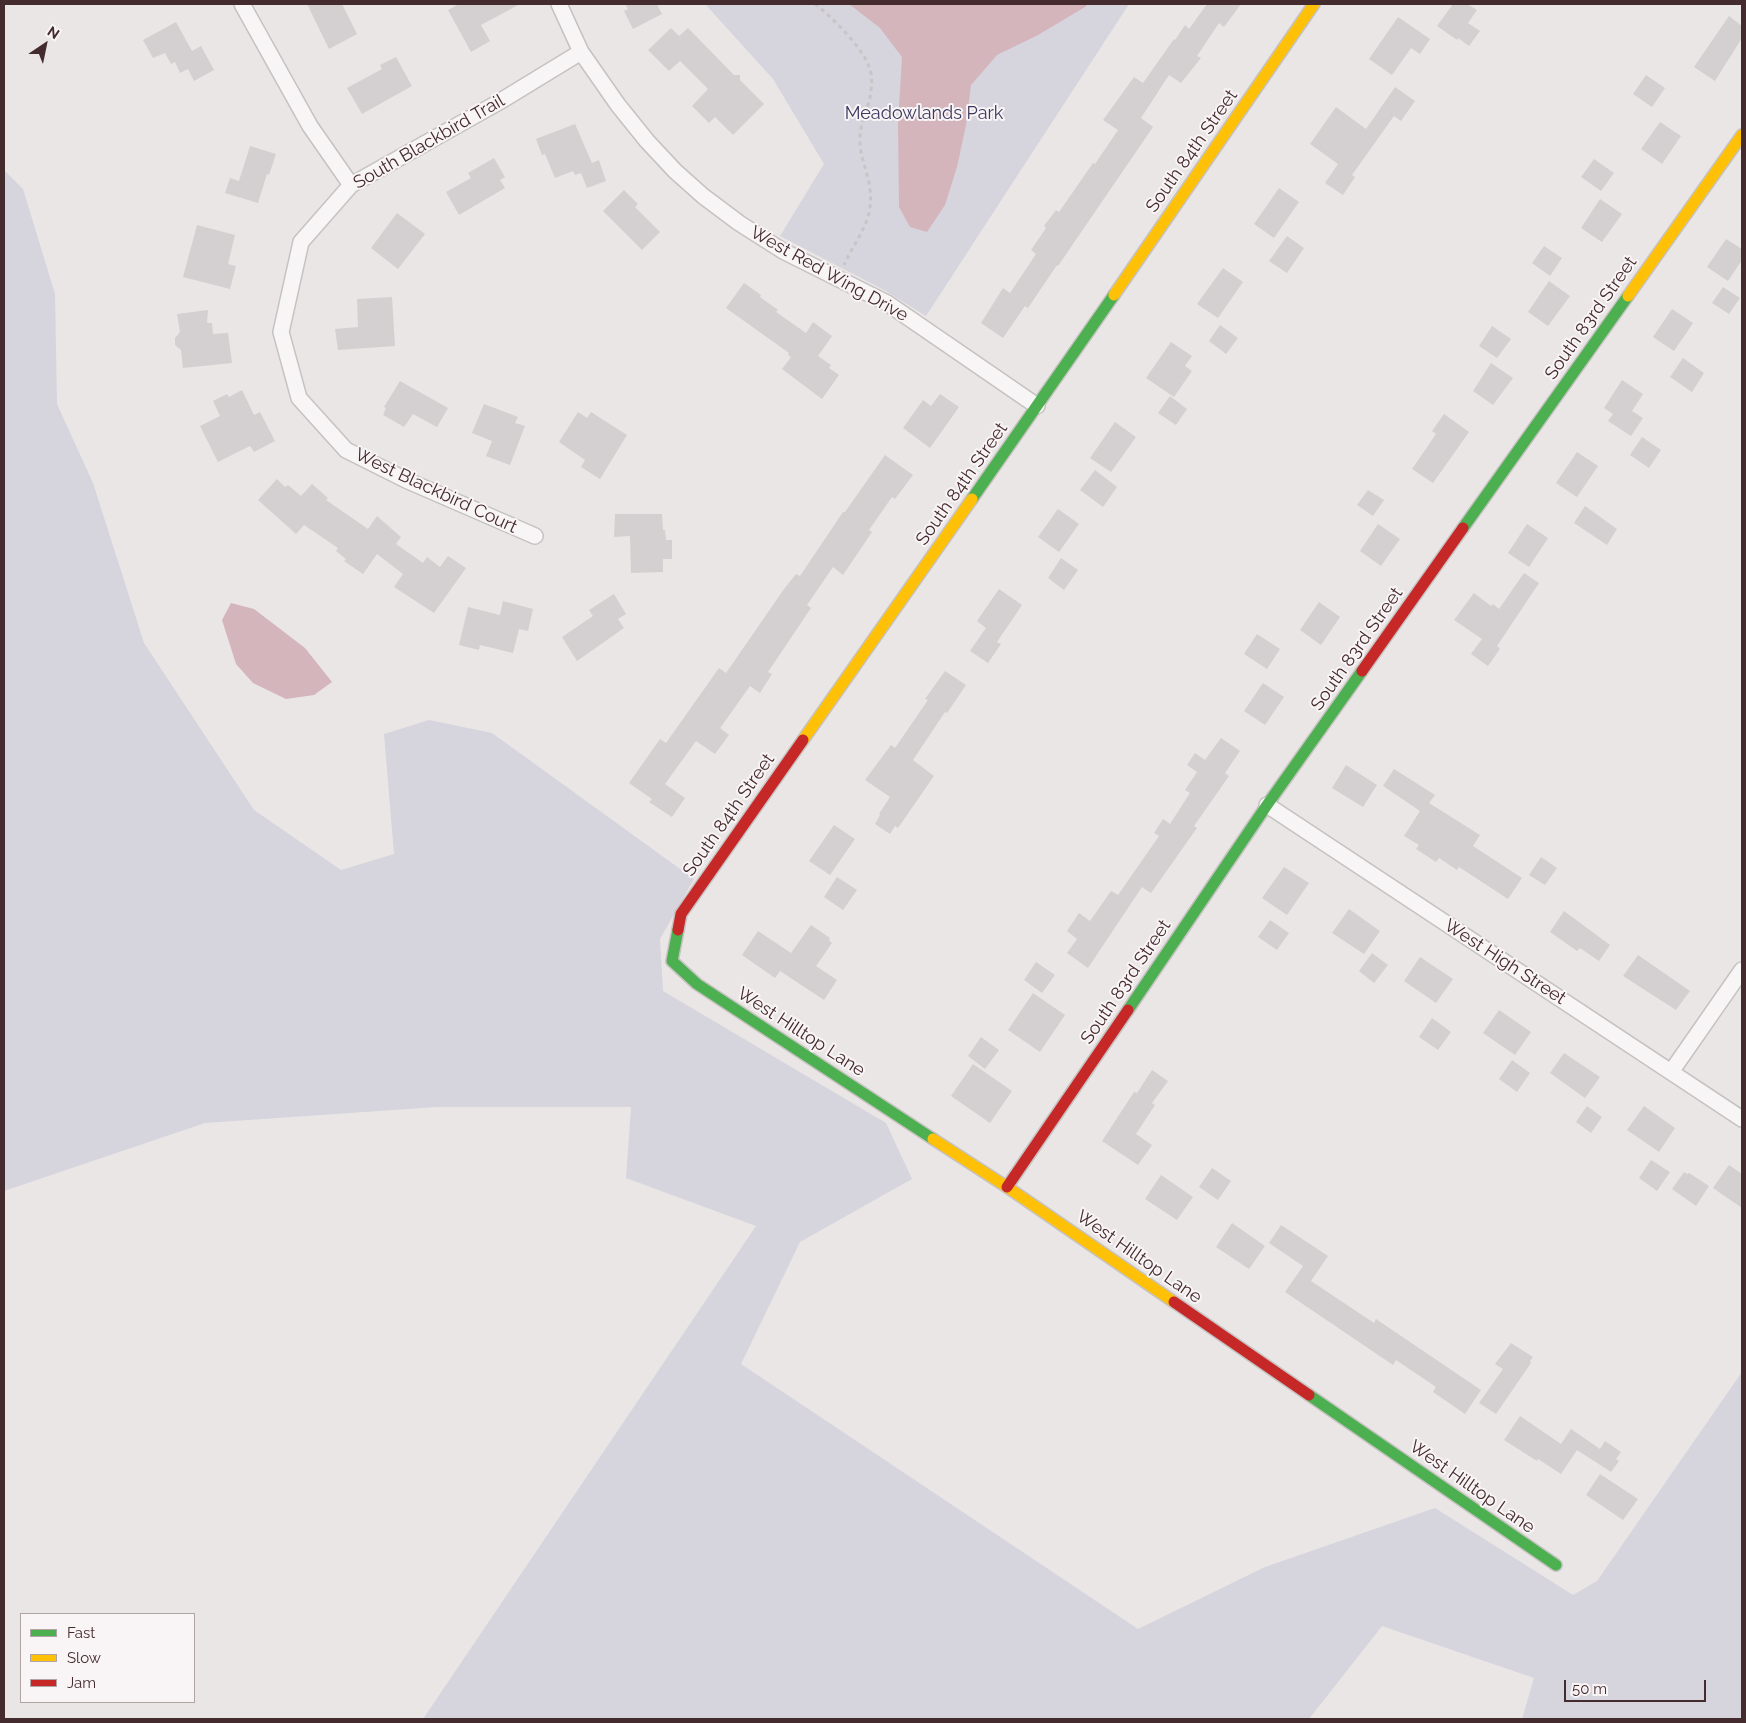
<!DOCTYPE html>
<style>
body{margin:0}
#map{position:relative;width:1746px;height:1723px;overflow:hidden;background:#eae6e6;font-family:Raleway,sans-serif}
canvas{display:block}
.frame{position:absolute;inset:0;border:5px solid #442b2e;pointer-events:none}
.legend{position:absolute;left:20px;top:1613px;width:175px;height:90px;box-sizing:border-box;background:#f9f4f5;border:1px solid #b1a4a5;margin:0;padding:6px 9px;list-style:none;font-size:15px;color:#442b2e}
.legend li{display:flex;align-items:center;gap:10px;height:25px}
.legend b{width:25px;border:1px solid #b1a4a5}
.north{position:absolute;left:20px;top:20px;width:50px;height:50px;-webkit-text-stroke:4px #f9f4f5;paint-order:stroke;rotate:34deg;font-size:14px;font-weight:700;line-height:20px;text-align:center;color:#442b2e}
.north::after{content:'';display:block;margin:auto;width:18px;height:22px;background:#442b2e;clip-path:polygon(50% 0,100% 100%,50% 72%,0 100%)}
.scale{position:absolute;left:1564px;top:1680px;width:142px;height:22px;box-sizing:border-box;border:2px solid #442b2e;border-top:0;padding-left:6px;font-size:15px;line-height:18px;white-space:nowrap;color:#442b2e;-webkit-text-stroke:4px #f9f4f5;paint-order:stroke}
</style>
<div id="map">
<canvas width="1746" height="1723"></canvas>
<div class="frame"></div>
<ul class="legend">
<li><b style="height:6px;background:#4caf50"></b>Fast</li>
<li><b style="height:6px;background:#ffc107"></b>Slow</li>
<li><b style="height:6px;background:#c62828"></b>Jam</li>
</ul>
<div class="north">N</div>
<div class="scale">50 m</div>
</div>
<script>
const ctx = document.querySelector('canvas').getContext('2d');
ctx.lineJoin = 'round';
function fill(path, color) { ctx.fillStyle = color; ctx.fill(path, 'evenodd'); }
function stroke(path, color, width, dash) { ctx.strokeStyle = color; ctx.lineWidth = width; ctx.lineCap = dash ? 'butt' : 'round'; ctx.setLineDash(dash || []); ctx.stroke(path); }
function write(font, color, halo, rows, align = 'center') {
  ctx.font = font + ' Raleway,sans-serif'; ctx.lineWidth = 4; ctx.setLineDash([]); ctx.textBaseline = 'middle'; ctx.strokeStyle = halo; ctx.fillStyle = color; for (const [text, x, y, turn = 0] of rows) {
    ctx.save(); ctx.translate(x, y); ctx.rotate((+turn || 0) * Math.PI / 180); ctx.textAlign = isNaN(turn) ? turn : align; if (halo) ctx.strokeText(text, 0, 0); ctx.fillText(text, 0, 0); ctx.restore();
  }
}
fill(new Path2D(`
 M705 4H1129L926 316 884 290 780 236 824 164 773 79Z
 M4 170 23 189 55 294 57 404 93 483 144 643 254 810 341 870 394 854 384 734 429 720 492 733 694 879 660 939 663 991 886 1123 912 1179 800 1242 741 1364 1138 1629 1265 1567 1435 1508 1573 1595 1597 1581 1742 1372V1719H1522L1534 1678 1382 1626 1309 1719H423L756 1226 626 1178 631 1107H437L205 1123 4 1191Z`), '#d6d4dd');
fill(new Path2D(`
 M849 4H1088L1085 7 1038 35 997 55 971 85 966 125 957 167 945 205 927 232 910 227 899 207 898 123 902 57 880 28Z
 M231 603 254 609 305 648 332 682 314 695 286 699 253 683 236 664 222 620Z`), '#d4b5bc');
fill(new Path2D(`
 M307 4H342L357 34 329 49Z
 M459 4H520L481 25 490 41 471 52 448 10Z
 M625 4H657L662 14 633 29 624 11 628 9Z
 M1207 4H1241L1224 27 1219 23 1197 56 1201 58 1181 83 1169 75 1141 118 1153 127 1058 266 1057 265 1028 308 1025 306 1003 338 981 323 1003 288 1010 293 1036 254 1031 250 1046 228 1044 226 1056 210 1059 212 1093 163 1095 164 1118 130 1103 120 1134 77 1143 83 1174 39 1175 40 1185 25 1189 29Z
 M1453 4H1467L1477 10 1468 23 1480 31 1469 46 1458 38 1457 40 1437 26Z
 M1729 16 1742 26V38L1715 81 1694 67Z
 M1398 17 1430 39 1420 54 1411 48 1392 75 1369 59Z
 M176 22 192 51 201 46 214 70 194 81 188 69 180 73 175 62 171 64 165 53 153 58 143 40Z
 M671 28 679 36 688 28 734 75H740V80L764 104 733 135 715 117 709 123 692 106 708 89 680 61 669 71 648 50Z
 M396 57 412 86 362 114 347 88 382 69 380 65Z
 M1646 75 1665 88 1652 107 1633 94Z
 M1395 87 1415 101 1401 121 1394 116 1352 175 1355 177 1343 195 1325 183 1338 164 1310 144 1336 107 1366 129Z
 M1660 122 1681 136 1662 164 1641 149Z
 M575 124 592 163 599 160 606 181 587 188 581 173 575 175 573 171 555 178 545 154 542 155 536 139Z
 M250 146 276 154 269 175 267 174 258 203 225 193 230 178 239 181Z
 M494 158 505 177 500 180 505 188 459 215 446 192 471 178 468 173Z
 M1594 159 1614 173 1601 191 1581 177Z
 M1279 188 1299 202 1274 238 1254 224Z
 M624 190 638 204 635 207 660 232 642 250 603 211Z
 M1600 199 1622 214 1602 242 1581 228Z
 M397 213 425 234 398 269 371 248Z
 M197 225 235 235 228 264 236 266 230 289 183 277Z
 M1287 236 1304 248 1287 273 1269 261Z
 M1726 239 1742 249V260L1728 281 1707 267Z
 M1544 246 1562 258 1550 276 1532 263Z
 M1223 268 1243 282 1218 318 1197 304Z
 M1549 281 1570 296 1548 326 1528 312Z
 M744 283 761 295 760 297 778 310 776 312 806 333 813 322 832 336 818 356 831 365 829 368 839 375 822 399 782 369 791 357 788 355 789 353 726 308Z
 M1723 287 1740 298 1729 314 1712 303Z
 M392 297 395 346 338 350 335 329 358 327 357 299Z
 M1672 309 1693 323 1674 351 1653 337Z
 M208 310 207 323H212L213 334 228 333 232 363 183 368 181 350 175 345V338L180 332 177 314Z
 M1220 325 1238 338 1226 354 1209 341Z
 M1492 326 1511 339 1497 358 1479 346Z
 M1171 342 1192 356 1185 366 1192 371 1174 397 1146 378Z
 M1683 358 1704 373 1692 392 1670 377Z
 M1491 363 1513 378 1493 405 1473 391Z
 M1622 380 1643 394 1632 411 1643 418 1631 436 1608 421 1613 414 1604 408Z
 M400 381 448 408 437 427 413 414 404 427 383 415 386 408 384 407Z
 M242 390 254 415 260 412 275 441 254 452 250 446 218 462 200 426 220 416 213 401 227 394 229 397Z
 M940 394 959 407 930 448 903 428 923 400 931 406Z
 M1170 396 1187 409 1176 425 1158 413Z
 M484 404 518 417 515 423 525 426 510 465 486 456 492 441 472 433Z
 M578 412 587 418 591 412 627 435 600 479 581 467 585 460 559 442Z
 M1444 414 1469 432 1433 483 1412 469 1436 434 1432 431Z
 M1115 422 1136 437 1111 472 1090 458Z
 M1642 437 1661 450 1649 468 1630 455Z
 M1577 452 1598 466 1577 497 1556 483Z
 M885 455 913 475 895 499 892 497 869 530 872 532 843 575 833 567 807 605 811 608 768 672 772 674 760 693 750 686 723 724 720 728 729 735 715 754 696 741 665 784 685 798 672 817 649 802 652 799 629 783 660 739 666 743 719 668 726 673 784 589 796 574 800 576 843 512H845Z
 M1095 470 1117 487 1103 507 1080 490Z
 M277 479 285 487 288 485 301 496 312 484 328 498 326 500 368 529 377 516 401 537 396 544 423 563 427 557 440 567 448 556 466 568 434 613 394 587 403 574 377 554 363 574 344 561 346 559 336 551 338 548 304 525 296 534 258 500Z
 M1368 490 1384 500 1373 516 1357 505Z
 M1585 506 1617 529 1607 545 1574 523Z
 M1058 509 1079 524 1059 552 1038 537Z
 M615 514H662L663 530H665L666 540H672V559H663V572L631 573 630 536 614 537Z
 M1378 524 1400 539 1381 566 1360 551Z
 M1527 524 1548 538 1529 567 1508 553Z
 M1061 558 1078 570 1064 590 1048 578Z
 M1524 573 1539 583 1497 646 1500 649 1488 666 1471 654 1482 639 1454 620 1474 593 1491 606 1493 604 1499 609Z
 M999 589 1022 605 997 642 1001 644 988 663 970 651 986 628 977 621Z
 M614 594 626 614 618 619 624 628 577 661 562 637 593 616 589 610Z
 M503 601 533 609 528 631 519 629 513 653 480 645 479 650 459 645 468 607 500 615Z
 M1319 602 1340 617 1321 645 1300 630Z
 M1257 634 1280 649 1267 669 1244 654Z
 M945 671 966 685 947 713 945 712 913 760 934 776 898 828 895 826 890 834 875 824 880 815 879 814 890 797 865 780 891 745 895 748 928 700 925 699Z
 M1263 683 1284 697 1265 725 1244 711Z
 M1221 738 1240 751 1225 773 1229 776 1194 826 1197 828 1151 893 1142 887 1088 968 1067 953 1077 939 1067 931 1079 913 1090 921 1111 891 1118 895 1159 836 1154 833 1163 819 1170 824 1190 793 1185 790 1197 772 1187 765 1195 753 1205 760Z
 M1346 765 1377 785 1363 807 1332 788Z
 M1394 769 1435 795 1429 803 1480 835 1473 846 1522 878 1508 899 1459 867 1457 870 1439 858 1436 862 1416 849 1419 845 1404 836 1420 811 1383 786Z
 M834 825 855 839 830 875 809 861Z
 M1541 857 1557 868 1545 885 1529 875Z
 M1284 867 1309 883 1287 915 1262 898Z
 M837 877 857 890 843 910 824 897Z
 M1349 909 1380 931 1364 954 1332 933Z
 M1564 911 1610 945 1599 961 1580 948 1577 951 1550 932Z
 M1270 920 1289 933 1277 950 1258 937Z
 M811 925 830 938 829 940 832 943 816 966 837 980 824 1000 780 971 775 978 742 955 758 931 791 953Z
 M1372 953 1388 965 1374 983 1359 971Z
 M1638 955 1690 991 1676 1010 1623 976Z
 M1420 957 1453 979 1436 1003 1404 981Z
 M1036 962 1055 975 1042 993 1024 980Z
 M1033 993 1065 1015 1040 1052 1008 1030Z
 M1499 1010 1531 1032 1515 1055 1483 1033Z
 M1432 1018 1451 1032 1438 1050 1419 1037Z
 M981 1037 999 1050 985 1069 968 1056Z
 M1564 1053 1600 1077 1585 1098 1550 1073Z
 M1512 1060 1530 1073 1517 1092 1499 1079Z
 M973 1064 1012 1091 990 1123 951 1096Z
 M1152 1070 1168 1081 1152 1103 1155 1105 1136 1134 1152 1145 1138 1165 1102 1141 1134 1092 1137 1093Z
 M1587 1106 1602 1117 1591 1133 1576 1122Z
 M1644 1106 1675 1128 1659 1152 1627 1130Z
 M1651 1160 1670 1172 1657 1191 1639 1178Z
 M1729 1165 1742 1174V1208L1713 1188Z
 M1212 1168 1231 1181 1218 1200 1199 1187Z
 M1684 1172 1687 1174 1689 1173 1709 1186 1696 1206 1672 1189Z
 M1161 1175 1193 1197 1177 1220 1145 1199Z
 M1232 1223 1265 1246 1249 1269 1216 1247Z
 M1281 1225 1328 1256 1311 1281 1374 1323 1376 1319 1481 1390 1465 1414 1433 1392 1436 1387 1396 1360 1393 1365 1285 1292 1303 1266 1269 1243Z
 M1511 1343 1533 1357 1530 1361 1531 1363 1496 1414 1479 1403 1503 1369 1495 1364Z
 M1520 1416 1561 1444 1571 1429 1600 1449 1605 1441 1621 1452 1616 1459 1619 1461 1611 1472 1577 1450 1561 1474 1538 1459 1537 1461 1504 1440Z
 M1600 1474 1638 1499 1623 1520 1586 1495Z`), '#d4cfd0');
const street = new Path2D(`
 M242 4 310 126 351 185
 M559 4 581 52 618 105 647 141 675 171 703 196 739 223 783 251 887 303 1037 406
 M535 536 406 480 346 450 299 398 281 332 301 242 351 185 499 102 581 52
 M1267 805 1742 1119
 M1671 1072 1742 970`);
const fast = new Path2D(`
 M972 499 1114 295
 M1463 528 1628 296
 M678 930 672 961 697 984 933 1139
 M1128 1010 1267 805 1362 671
 M1309 1395 1556 1565`);
const slow = new Path2D(`
 M1114 295 1314 4
 M1628 296 1742 135
 M803 740 972 499
 M933 1139 1007 1187 1174 1302`);
const jam = new Path2D(`
 M1362 671 1463 528
 M678 930 681 914 803 740
 M1007 1187 1128 1010
 M1174 1302 1309 1395`);
stroke(street, '#c6c2c2', 18);
stroke(fast, '#c6c2c2', 14);
stroke(slow, '#c6c2c2', 14);
stroke(jam, '#c6c2c2', 14);
stroke(new Path2D(`
 M815 4C830 15 864 49 869 67 872 74 872 82 871 90 870 106 860 122 860 138 859 153 866 168 869 183 876 220 858 234 844 265`), '#c9c4c5', 3, [4, 4]);
stroke(street, '#f7f5f5', 15);
stroke(fast, '#4caf50', 11);
stroke(slow, '#ffc107', 11);
stroke(jam, '#c62828', 11);
write('18px', '#3b3960', '#f9f4f5', [
 ["Meadowlands Park",924,114]
]);
write('18px', '#442b2e', '#f9f4f5', [
 ["South Blackbird Trail",429,142,-30],
 ["South 84th Street",1192,151,-55],
 ["West Red Wing Drive",829,274,29],
 ["South 83rd Street",1591,318,-55],
 ["South 84th Street",962,484,-55],
 ["West Blackbird Court",436,491,25],
 ["South 83rd Street",1357,649,-55],
 ["South 84th Street",729,815,-55],
 ["West High Street",1505,962,33],
 ["South 83rd Street",1126,982,-56],
 ["West Hilltop Lane",801,1032,33],
 ["West Hilltop Lane",1139,1257,35],
 ["West Hilltop Lane",1472,1487,35]
]);
</script>
